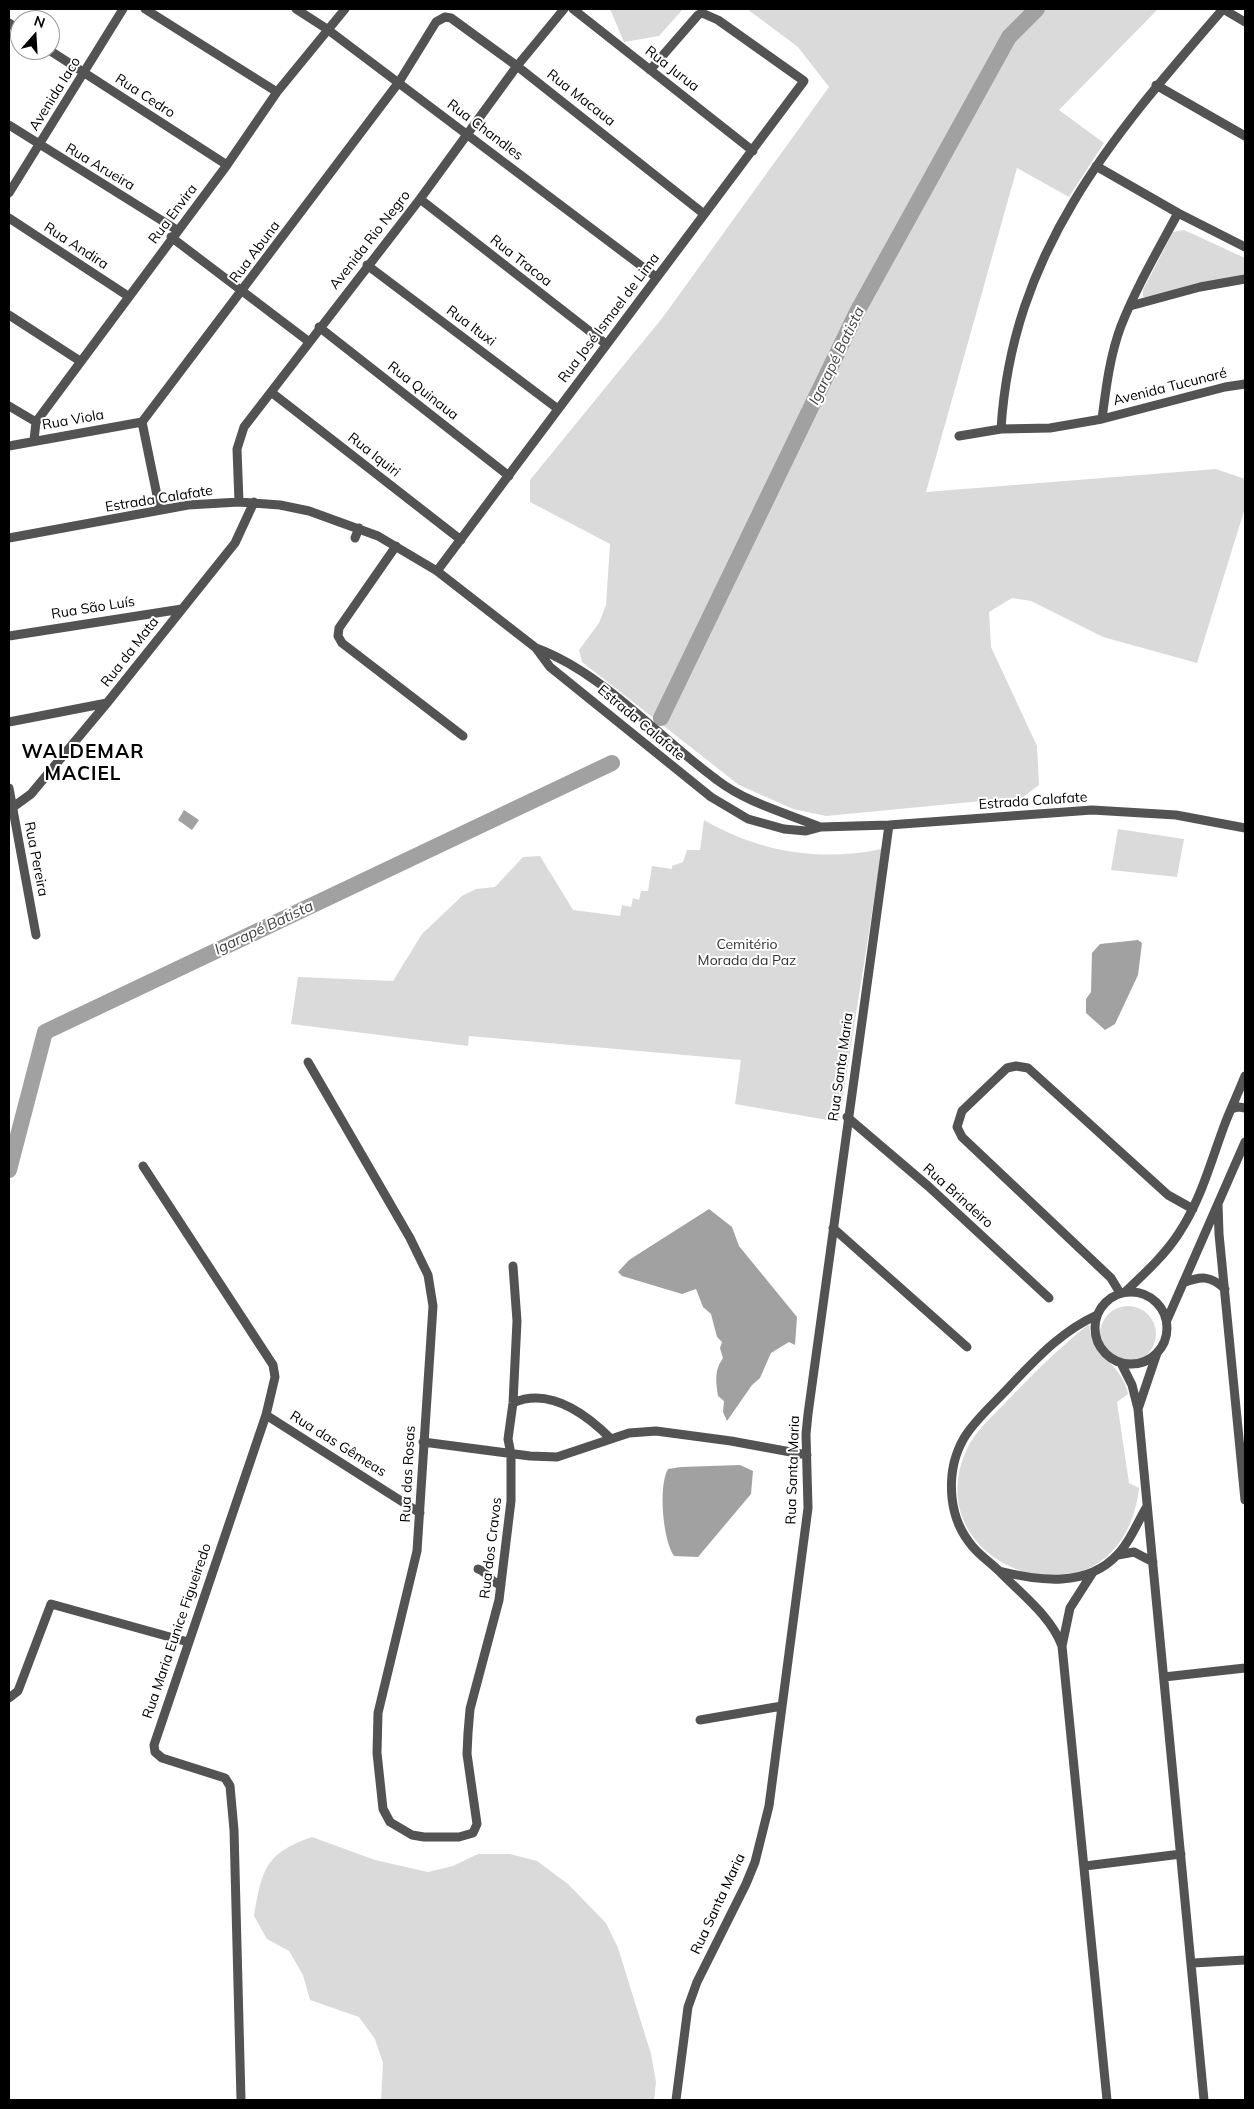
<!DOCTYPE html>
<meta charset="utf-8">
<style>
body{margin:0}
#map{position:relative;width:1254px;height:2109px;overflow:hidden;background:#fff;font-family:Mulish,sans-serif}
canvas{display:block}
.frame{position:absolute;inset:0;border:10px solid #000;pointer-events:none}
.north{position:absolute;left:10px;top:10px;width:50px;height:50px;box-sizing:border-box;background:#fff;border:1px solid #999;border-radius:50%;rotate:19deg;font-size:14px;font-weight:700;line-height:20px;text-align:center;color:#000}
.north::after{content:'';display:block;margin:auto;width:18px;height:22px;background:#000;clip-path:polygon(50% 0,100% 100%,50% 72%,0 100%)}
</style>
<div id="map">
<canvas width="1254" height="2109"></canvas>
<div class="frame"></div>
<div class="north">N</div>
</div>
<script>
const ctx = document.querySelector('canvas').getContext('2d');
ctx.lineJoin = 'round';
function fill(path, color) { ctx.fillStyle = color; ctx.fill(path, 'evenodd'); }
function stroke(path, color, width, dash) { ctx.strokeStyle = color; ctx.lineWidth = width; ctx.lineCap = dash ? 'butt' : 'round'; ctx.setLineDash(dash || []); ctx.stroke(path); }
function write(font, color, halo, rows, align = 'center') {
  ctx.font = font + ' Mulish,sans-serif'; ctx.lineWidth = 4; ctx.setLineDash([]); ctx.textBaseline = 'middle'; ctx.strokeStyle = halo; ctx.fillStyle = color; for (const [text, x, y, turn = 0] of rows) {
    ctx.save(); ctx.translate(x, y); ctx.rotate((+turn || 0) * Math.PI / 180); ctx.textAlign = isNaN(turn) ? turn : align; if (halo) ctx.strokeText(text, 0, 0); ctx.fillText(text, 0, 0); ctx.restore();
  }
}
fill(new Path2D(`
 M610 9H683L659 36 624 42Z
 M747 9H1158L1059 110 1104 143 1069 197 1017 168 926 492 1216 469 1245 479V508L1197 663 1103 637 1031 601 1012 598 989 612 991 647 1037 746 1039 785 1023 797 826 816 793 809 739 785 582 662 579 650 599 623 606 605 610 544 530 502V480L663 317 829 87 798 47Z
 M1184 230 1245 258V279L1148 300 1143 296V290L1173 232Z
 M704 820C759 852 819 862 882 849L839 1122 735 1104 741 1060 469 1036 468 1046 291 1024 298 977 393 981 422 934 462 896 476 889 495 887 523 857 540 856 573 910 620 916 622 905 631 907 633 898 639 900 641 891H648L652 866 672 869V866L683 862 687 850H700Z
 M1118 829 1184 839 1177 877 1111 870Z
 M1100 1334a28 28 0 1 1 56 0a28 28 0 1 1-56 0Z
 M1089 1324C1091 1356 1123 1364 1128 1394L1117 1402 1129 1483 1139 1488C1121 1641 913 1572 966 1451 974 1432 992 1417 1006 1402 1033 1374 1059 1348 1089 1324Z
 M312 1837 375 1860 428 1872 453 1866 478 1854H510L537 1861 568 1884 606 1923 618 1948 651 2054 656 2082 654 2100H381L383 2063 375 2039 359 2017 310 2000 303 1975 289 1951 267 1939 254 1916C262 1870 265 1853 312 1837Z`), '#dadada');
fill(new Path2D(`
 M184 810 199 820 192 830 178 820Z
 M1138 940 1142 943 1138 975 1115 1024 1105 1030 1086 1013V999L1091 992 1092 953 1100 944Z
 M709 1209 732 1227 739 1246 797 1317 795 1345 789 1342 771 1353 760 1378 752 1385 727 1421 723 1412 724 1401 718 1396C716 1381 714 1371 723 1358L720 1348 722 1342 717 1337 711 1314 703 1307 696 1289 682 1294 622 1276 618 1272 629 1260Z
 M740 1465 753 1471 751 1494 698 1557 674 1556C663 1540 658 1486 668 1469L681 1467Z`), '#a1a1a1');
stroke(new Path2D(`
 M661 718 858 310 1009 37 1037 9
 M9 1170 45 1032 612 763`), '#a1a1a1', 16);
stroke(new Path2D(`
 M145 9 277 92
 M296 9 327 29 656 277
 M573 9 753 151
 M1223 9 1245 22
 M9 23 20 31
 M49 50 227 165
 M1156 85 1245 136
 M9 125 177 230
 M1096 166 1178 213 1245 247
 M9 193 123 9
 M420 199 606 344
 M9 218 128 296
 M171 237 308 341
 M367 265 558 409
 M1130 306 1200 287 1245 279
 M9 315 80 361
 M319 327 509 476
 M271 392 461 540
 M9 406 36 422
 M1102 419C1106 388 1110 355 1121 326 1137 286 1158 250 1178 213
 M1001 429C1012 251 1112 137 1223 9
 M959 436 1001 429 1050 428 1102 419 1225 387 1245 384
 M34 440 36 422 227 165 277 92 345 9
 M9 446 142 422
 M239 502 237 449 244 427 420 199 517 66 564 9
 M160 510 142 422 399 82 436 22 445 17 451 18 517 66 704 214
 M9 538 188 505 239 502 280 505 309 511 378 536 437 571 536 648 550 667 711 797 748 819 784 829 806 831 821 827 889 825 1092 810 1176 815 1245 828
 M355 538 359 528
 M396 546 339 628 338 636 342 643 463 736
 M437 571 804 81 718 20 702 13 698 15 650 70
 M9 636 182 609
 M536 648C604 673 659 738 717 780 747 803 786 813 820 827
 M9 722 107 703
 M9 788 36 935
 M9 810 31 794 107 703 235 543 254 502
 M308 1062 410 1238 428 1275 433 1306 417 1551 378 1713 377 1753 383 1809 390 1822 412 1835 424 1837H459L473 1833 477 1824 467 1754 468 1733 470 1709 499 1600 511 1501V1454L508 1439 513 1403 517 1321 513 1266
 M1231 1109 1239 1107 1245 1108
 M847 1117 928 1186 1049 1298
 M143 1166 273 1365 275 1377 266 1415 154 1745 155 1752 162 1758 225 1778 230 1786 234 1830 241 2100
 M1218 1204 1219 1234 1245 1500
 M833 1228 967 1347
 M1183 1283C1201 1276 1210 1275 1225 1289
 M1095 1328a36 36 0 1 1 72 0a36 36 0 1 1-72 0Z
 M1125 1292C1144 1274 1165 1255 1179 1233 1202 1198 1211 1160 1226 1121 1232 1106 1239 1091 1245 1076
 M1120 1293 1111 1278 962 1137 957 1127 962 1111 1007 1068 1016 1066 1028 1068 1168 1195 1193 1209
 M1097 1315C1062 1331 1038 1357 1012 1384 997 1401 976 1418 964 1438 946 1469 947 1513 969 1542 977 1554 989 1561 999 1571 1021 1594 1051 1616 1062 1646L1107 2100
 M1167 1320 1245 1142
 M1121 1363 1132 1385 1138 1409 1204 2100
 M513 1403C549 1387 586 1414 611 1439
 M1138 1409 1157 1353
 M266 1415 420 1513
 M423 1442 530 1456 557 1457 629 1433 656 1431 731 1441 807 1455
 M1118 1555 1134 1552 1153 1562
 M478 1569C488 1572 490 1583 501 1585
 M999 1571C1039 1581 1087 1588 1118 1554 1130 1542 1137 1523 1146 1508
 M1062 1646 1070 1608 1093 1572
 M1164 1677 1245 1668
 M9 1698 18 1691 51 1604 188 1642
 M700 1720 782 1706
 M1085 1866 1181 1854
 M1193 1963 1245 1960
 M676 2100 688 2007 697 1982 746 1884 755 1862 769 1806 808 1508 806 1434 808 1414 889 825`), '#535353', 9);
write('14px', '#000', '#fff', [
 ["Rua Jurua",672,69,38],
 ["Avenida Iaco",55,94,-58],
 ["Rua Cedro",145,96,33],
 ["Rua Macaua",581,98,38],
 ["Rua Chandles",485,130,37],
 ["Rua Arueira",100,167,31],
 ["Rua Envira",173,214,-53],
 ["Avenida Rio Negro",370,240,-52],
 ["Rua Andira",76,246,33],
 ["Rua Abuna",255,252,-53],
 ["Rua Tracoa",521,261,38],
 ["Rua José Ismael de Lima",609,318,-53],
 ["Rua Ituxi",471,326,37],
 ["Avenida Tucunaré",1170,387,-14],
 ["Rua Quinaua",423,391,38],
 ["Rua Viola",73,420,-10],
 ["Rua Iquiri",374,455,38],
 ["Estrada Calafate",159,499,-9],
 ["Rua São Luís",93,608,-9],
 ["Rua da Mata",130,652,-52],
 ["Estrada Calafate",641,723,40],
 ["Estrada Calafate",1033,801,-4],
 ["Rua Pereira",36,859,79],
 ["Rua Santa Maria",841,1067,-82],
 ["Rua Brindeiro",958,1196,42],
 ["Rua das Gêmeas",338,1444,32],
 ["Rua Santa Maria",793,1470,-88],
 ["Rua das Rosas",408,1474,-87],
 ["Rua dos Cravos",491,1548,-83],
 ["Rua Maria Eunice Figueiredo",177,1631,-71],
 ["Rua Santa Maria",718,1904,-65]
]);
write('14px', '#313131', '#fff', [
 ["Cemitério",747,945],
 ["Morada da Paz",747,961]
]);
write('italic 15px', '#424242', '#fff', [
 ["Igarapé Batista",837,356,-64],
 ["Igarapé Batista",264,928,-25]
]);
ctx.letterSpacing = '1px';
write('bold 19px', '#000', '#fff', [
 ["WALDEMAR",83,752],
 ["MACIEL",83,774]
]);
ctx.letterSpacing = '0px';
</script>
